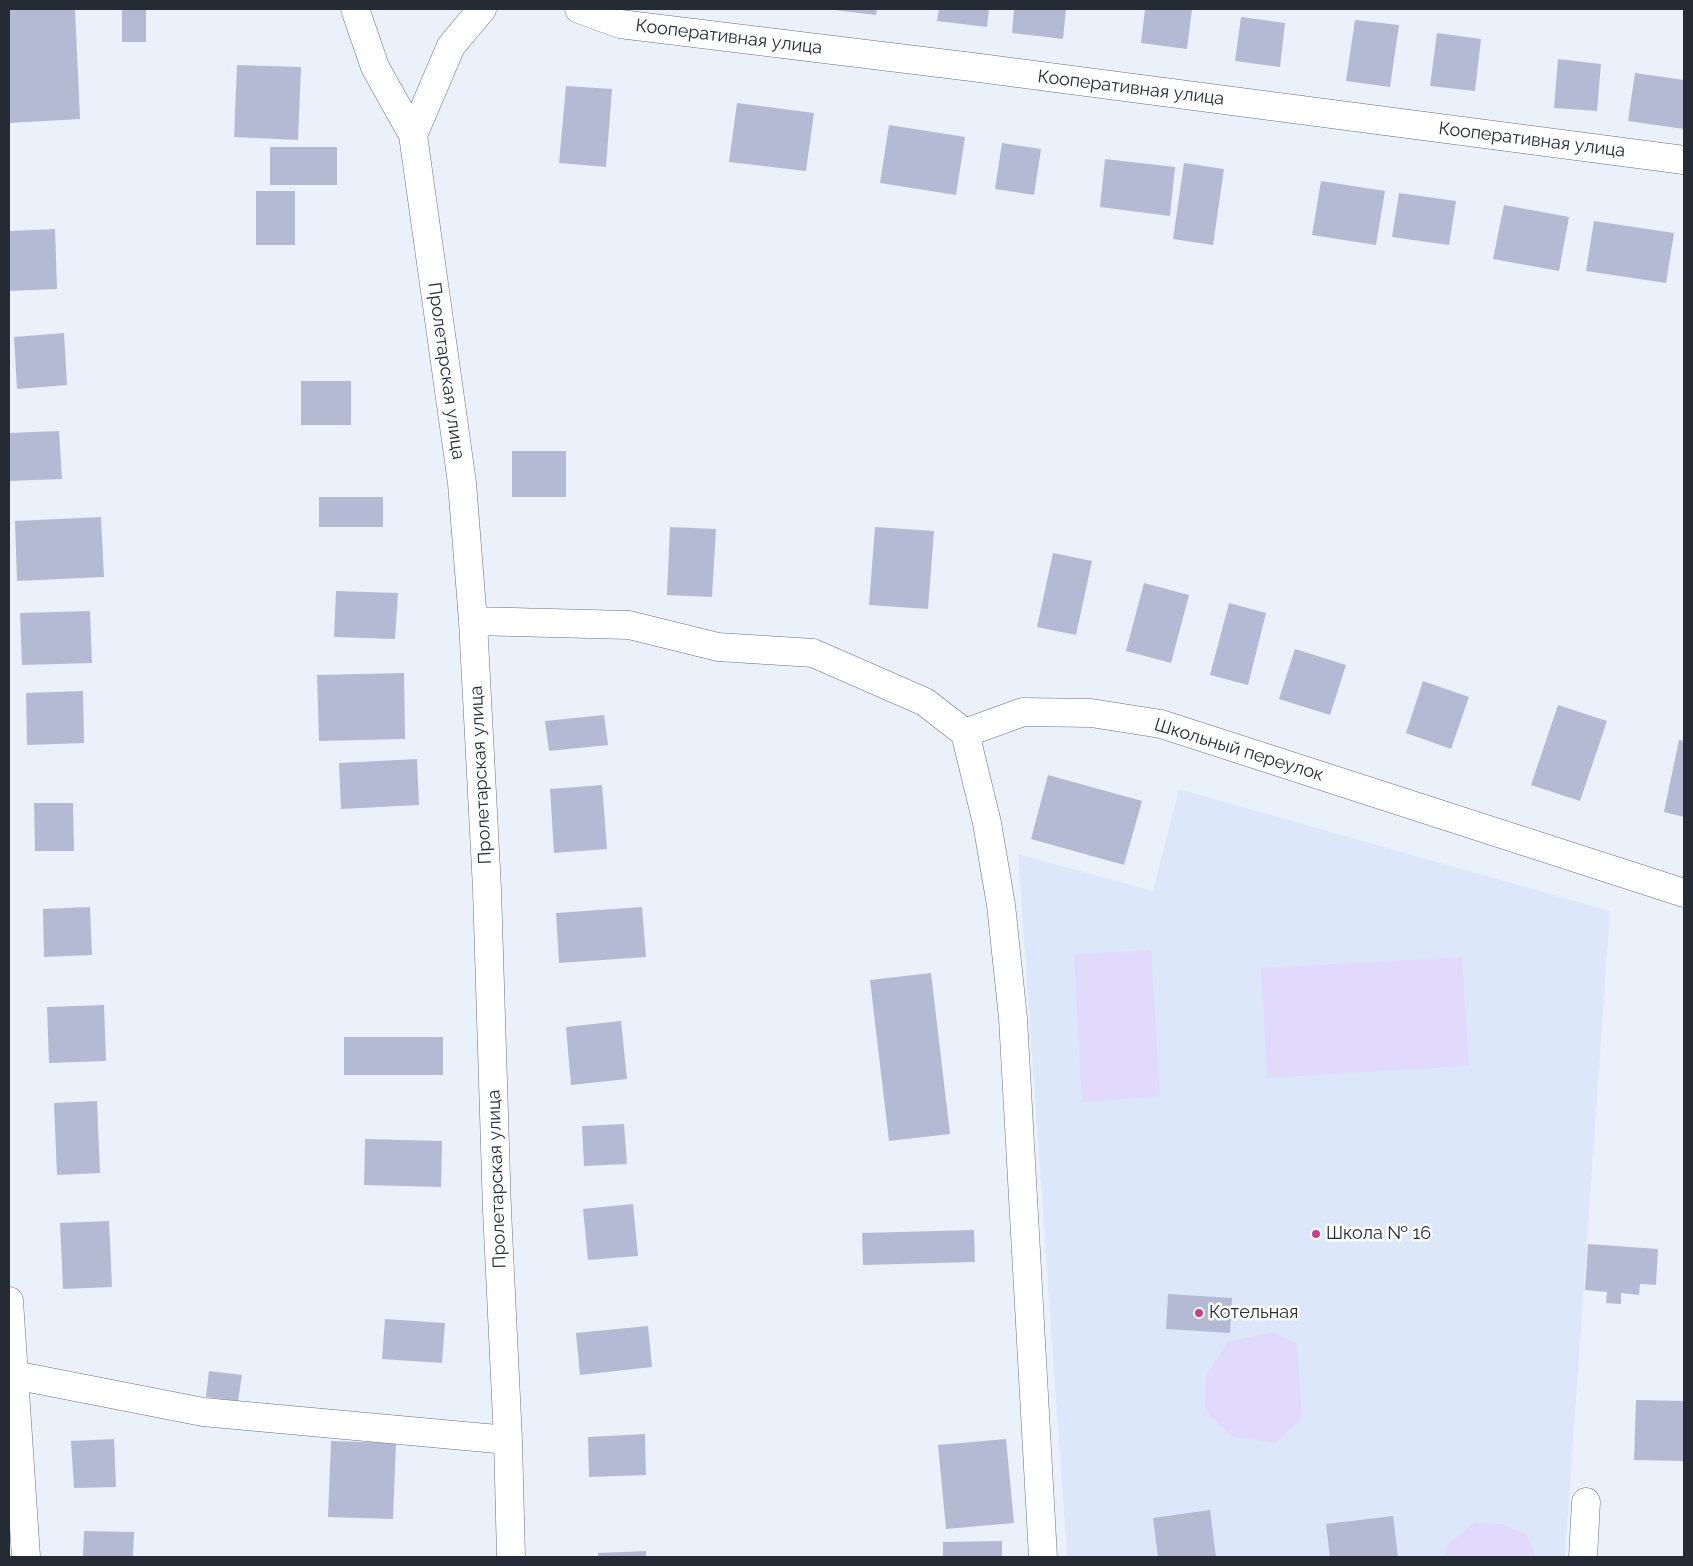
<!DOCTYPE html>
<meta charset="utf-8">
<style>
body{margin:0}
#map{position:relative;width:1693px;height:1566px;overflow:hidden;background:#ebf1fa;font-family:Raleway,sans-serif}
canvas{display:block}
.frame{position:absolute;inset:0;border:10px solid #252b34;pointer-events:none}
</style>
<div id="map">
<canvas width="1693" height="1566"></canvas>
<div class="frame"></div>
</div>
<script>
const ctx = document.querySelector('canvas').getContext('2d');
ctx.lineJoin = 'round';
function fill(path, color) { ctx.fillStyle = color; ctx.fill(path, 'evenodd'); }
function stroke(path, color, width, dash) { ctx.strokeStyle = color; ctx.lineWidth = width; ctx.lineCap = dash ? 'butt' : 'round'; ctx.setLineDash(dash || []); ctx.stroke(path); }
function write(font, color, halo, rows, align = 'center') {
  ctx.font = font + ' Raleway,sans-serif'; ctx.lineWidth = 5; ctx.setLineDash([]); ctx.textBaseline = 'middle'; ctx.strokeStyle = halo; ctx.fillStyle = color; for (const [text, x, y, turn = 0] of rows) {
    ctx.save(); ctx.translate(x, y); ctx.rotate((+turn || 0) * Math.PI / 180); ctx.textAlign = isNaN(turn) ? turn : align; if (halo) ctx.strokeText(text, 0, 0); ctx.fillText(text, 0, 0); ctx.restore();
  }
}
fill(new Path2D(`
 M1179 789 1610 911 1565 1557H1067L1018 854 1153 891Z`), '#dce8fa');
fill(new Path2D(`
 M1151 950 1160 1097 1082 1102 1074 954Z
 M1462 957 1469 1066 1267 1078 1261 968Z
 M1273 1332 1297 1344 1302 1418 1275 1443 1232 1437 1205 1411 1206 1377 1227 1342Z
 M1474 1523 1503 1524 1527 1535 1536 1557H1444L1447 1545Z`), '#e1dafc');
fill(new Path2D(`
 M9 9H75L80 119 9 123Z
 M122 9H146V42H122Z
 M834 9H877L876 15 834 10Z
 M939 9H989L987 27 937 21Z
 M1014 9H1066L1063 39 1012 33Z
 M1145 9H1192L1187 49 1141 43Z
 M1241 17 1285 23 1280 67 1235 61Z
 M1355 20 1399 25 1390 87 1346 81Z
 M1437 33 1481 39 1475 91 1430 86Z
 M1558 59 1601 64 1597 111 1554 108Z
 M237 65 301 67 298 140 234 137Z
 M1635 73 1684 80V129L1628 121Z
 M566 86 612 89 606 167 559 163Z
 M737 103 814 113 806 171 729 162Z
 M889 125 965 137 956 195 880 183Z
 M1002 143 1041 149 1034 195 995 189Z
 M270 147H337V185H270Z
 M1105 159 1175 167 1170 216 1100 207Z
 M1184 163 1224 169 1213 245 1173 239Z
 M1321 181 1385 191 1376 245 1312 235Z
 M256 191H295V245H256Z
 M1399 193 1456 201 1449 245 1392 237Z
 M1504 205 1569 217 1559 271 1493 259Z
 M1594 221 1674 233 1666 283 1586 271Z
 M55 229 57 289 9 291V231Z
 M64 333 67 385 17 389 14 337Z
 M301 381H351V425H301Z
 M59 431 62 479 9 481V433Z
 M512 451H566V497H512Z
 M319 497H383V527H319Z
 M101 517 104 577 17 581 15 521Z
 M670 527 716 529 712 597 667 595Z
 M875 527 934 531 928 609 869 605Z
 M1053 553 1092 561 1076 635 1037 627Z
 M1144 583 1189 595 1171 663 1126 651Z
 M336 591 398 593 395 639 334 637Z
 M1229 603 1266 613 1248 685 1210 675Z
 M90 611 92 663 22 665 20 613Z
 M1295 649 1346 665 1330 715 1279 699Z
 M404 673 405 739 319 741 317 675Z
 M1423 681 1469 697 1451 749 1406 733Z
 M83 691 84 743 27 745 26 693Z
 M1558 705 1607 721 1580 801 1531 785Z
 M604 715 608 745 549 751 545 721Z
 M1679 740 1684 741V817L1664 812Z
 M417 759 419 805 341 809 339 763Z
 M1048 775 1142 801 1124 865 1031 839Z
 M602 785 607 849 554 853 550 789Z
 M34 803H73L74 851H35Z
 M90 907 92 955 44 957 43 909Z
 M642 907 646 957 559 963 556 913Z
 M931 973 950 1134 889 1141 870 980Z
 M104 1005 106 1061 49 1063 47 1007Z
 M621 1021 627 1079 571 1085 566 1027Z
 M344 1037H443V1075H344Z
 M97 1101 100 1173 57 1175 54 1103Z
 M624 1124 627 1164 584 1166 582 1126Z
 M365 1139 442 1141 441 1187 364 1185Z
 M633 1204 638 1256 588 1260 583 1209Z
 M109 1221 112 1287 63 1289 60 1223Z
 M974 1230 975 1262 863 1265 862 1233Z
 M1588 1244 1658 1249 1656 1285 1640 1284 1639 1295 1621 1293V1304L1606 1303 1607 1292 1585 1290Z
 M1168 1294 1232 1298 1230 1333 1166 1329Z
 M385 1319 445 1323 442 1363 382 1359Z
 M648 1326 652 1367 580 1375 576 1333Z
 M209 1371 242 1375 238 1401 206 1397Z
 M1636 1400 1684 1401V1461L1634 1460Z
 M645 1434 646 1475 589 1477 588 1437Z
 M114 1439 116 1487 74 1488 71 1441Z
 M1006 1439 1014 1523 946 1529 938 1445Z
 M331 1441 396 1443 393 1519 328 1517Z
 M1210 1510 1216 1557H1158L1153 1518Z
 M1393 1516 1398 1557H1330L1326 1524Z
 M84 1531 134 1532 133 1557H83Z
 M1002 1541V1557H943V1542Z
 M646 1551V1557H598V1553Z`), '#b5bad4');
const minor = new Path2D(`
 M355 9 375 67 413 135 462 483 473 621 487 889 497 1210 508 1440 511 1557
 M579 9 620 24 972 67 1684 160
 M413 135 451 46 482 9
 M473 621 629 625 718 647 813 653 925 702 965 733 1023 712 1091 713 1161 724 1684 893
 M965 733 987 823 1001 905 1013 1018 1043 1557
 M9 1301 26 1557
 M9 1374 203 1412 508 1440
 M1583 1557 1586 1502`);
stroke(minor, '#627084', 29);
stroke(minor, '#fff', 28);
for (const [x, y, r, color] of [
 [1316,1234,5,"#c44289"],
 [1199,1313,5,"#c44289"]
]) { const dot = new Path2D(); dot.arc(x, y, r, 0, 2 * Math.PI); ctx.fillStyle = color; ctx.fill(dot); stroke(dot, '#fefefe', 2); }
write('18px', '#252b34', '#fefefe', [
 ["Кооперативная улица",729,37,7],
 ["Кооперативная улица",1131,88,7],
 ["Кооперативная улица",1532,140,7],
 ["Пролетарская улица",446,371,82],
 ["Школьный переулок",1239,750,17],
 ["Пролетарская улица",481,775,-93],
 ["Пролетарская улица",497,1179,-92]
]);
write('18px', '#252b34', '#fefefe', [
 ["Школа № 16",1326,1234],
 ["Котельная",1209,1313]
], 'left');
</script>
